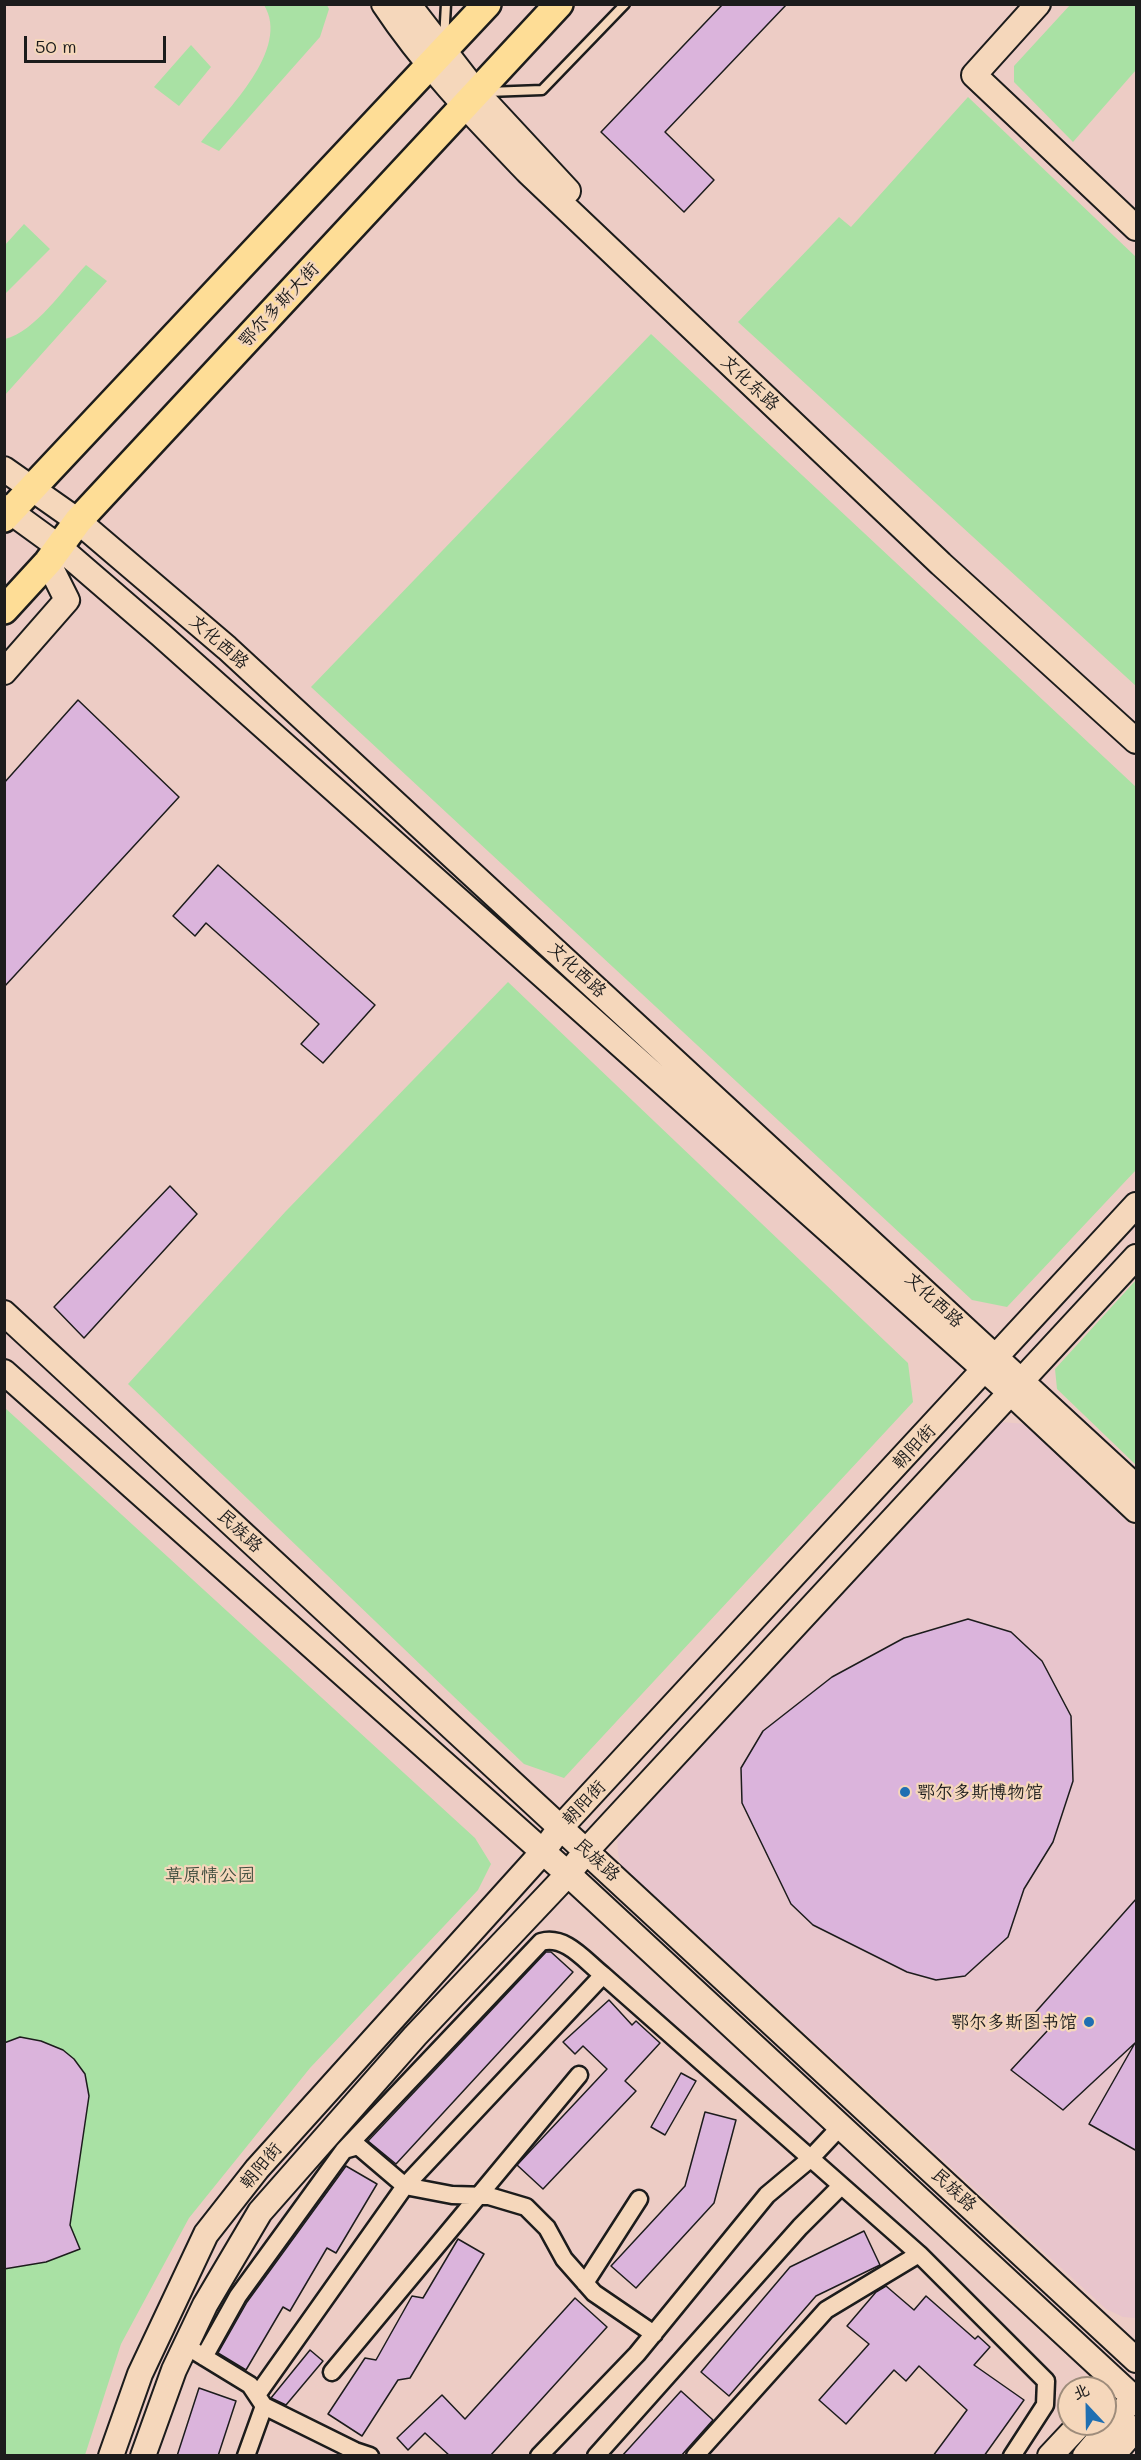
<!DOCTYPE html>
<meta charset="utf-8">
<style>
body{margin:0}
#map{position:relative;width:1141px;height:2460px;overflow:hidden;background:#edccc5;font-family:Mali,"LXGW WenKai TC",sans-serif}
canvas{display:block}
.frame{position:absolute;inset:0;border:6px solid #1c1c1c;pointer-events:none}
.north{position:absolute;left:1057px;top:2376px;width:60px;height:60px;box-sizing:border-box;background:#f5d7bb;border:2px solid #9e8c7b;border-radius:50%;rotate:338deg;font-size:16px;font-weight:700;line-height:24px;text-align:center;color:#1c1c1c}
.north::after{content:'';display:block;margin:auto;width:21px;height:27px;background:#1f6fb2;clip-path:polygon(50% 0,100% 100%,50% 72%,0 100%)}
.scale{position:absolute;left:24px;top:36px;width:142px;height:27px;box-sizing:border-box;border:3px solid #1c1c1c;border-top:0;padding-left:8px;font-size:18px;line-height:21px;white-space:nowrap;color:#1c1c1c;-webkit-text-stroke:4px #f5d7bb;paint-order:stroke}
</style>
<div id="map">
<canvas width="1141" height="2460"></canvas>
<div class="frame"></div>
<div class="north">北</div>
<div class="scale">50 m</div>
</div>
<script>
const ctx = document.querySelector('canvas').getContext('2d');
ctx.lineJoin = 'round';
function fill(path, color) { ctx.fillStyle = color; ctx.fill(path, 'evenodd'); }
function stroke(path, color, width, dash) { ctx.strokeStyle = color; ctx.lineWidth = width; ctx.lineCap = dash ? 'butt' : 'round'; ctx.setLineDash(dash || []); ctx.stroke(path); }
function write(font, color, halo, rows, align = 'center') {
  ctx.font = font + ' Mali,"LXGW WenKai TC",sans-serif'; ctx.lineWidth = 4.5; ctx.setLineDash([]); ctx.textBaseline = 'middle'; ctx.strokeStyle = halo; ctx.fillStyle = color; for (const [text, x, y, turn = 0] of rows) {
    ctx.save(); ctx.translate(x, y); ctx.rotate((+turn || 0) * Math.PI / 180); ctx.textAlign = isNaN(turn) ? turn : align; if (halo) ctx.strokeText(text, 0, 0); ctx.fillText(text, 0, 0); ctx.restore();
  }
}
fill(new Path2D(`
 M1001 1422 1025 1424 1136 1530V2318L1123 2317 1106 2309 621 1865 618 1853 617 1830Z`), '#e8c5cc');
fill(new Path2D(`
 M264 5H327L329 9 320 37 219 151 201 142C227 110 291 49 264 5Z
 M1070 5H1136V70L1073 142 1014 82V66Z
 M191 45 211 67 179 106 154 87Z
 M968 97 1136 257V686L738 322 839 217 851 227Z
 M24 224 50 249 5 294V245Z
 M86 265 107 281 5 395V339C35 332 64 288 86 265Z
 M651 334 1136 787V1170L1007 1307 972 1300 311 687Z
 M508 982 908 1363 913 1402 564 1778 524 1764 128 1384 286 1211Z
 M1136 1280V1465L1057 1389 1055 1369Z
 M4 1407 475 1838 491 1864 478 1890 310 2068 189 2218 121 2344 85 2455H5Z`), '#a9e1a4');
const building = new Path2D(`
 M723 4H787L665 132 714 180 684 212 601 132Z
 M78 700 179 797 4 987V783Z
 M218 865 375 1005 323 1063 301 1044 319 1024 206 923 195 936 173 916Z
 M170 1186 197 1214 84 1338 54 1307Z
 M968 1619 1011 1632 1042 1661 1071 1716 1073 1781 1053 1842 1024 1889 1008 1937 965 1976 936 1980 907 1972 813 1925 791 1904 742 1803 741 1768 763 1731 832 1677 904 1638Z
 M1137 1898V2151L1089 2124 1135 2043 1063 2110 1011 2070 1049 2029 1033 2015Z
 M546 1952H551L573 1972 396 2164 368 2141Z
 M609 2000 632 2025 636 2021 660 2043 625 2081 636 2091 543 2189 517 2165 607 2069 583 2046 575 2054 563 2042Z
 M20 2037 41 2041 63 2050 74 2059 85 2074 89 2096 70 2225 80 2249 46 2262 4 2269V2043Z
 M681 2073 696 2081 665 2135 651 2127Z
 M705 2112 736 2120 714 2203 636 2288 611 2266 685 2186Z
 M346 2166 377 2184 336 2253 327 2248 290 2311 283 2307 246 2370 218 2353 247 2302Z
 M864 2231 880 2265 816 2296 729 2396 701 2372 790 2267Z
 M458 2239 484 2254 410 2378 398 2380 362 2436 328 2414 365 2358 376 2360 412 2296 423 2298Z
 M886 2286 914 2310 926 2296 975 2339 978 2336 990 2347 974 2365 1024 2400 984 2456H933L967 2410 919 2366 906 2381 894 2370 846 2424 819 2400 869 2344 847 2326 876 2292Z
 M575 2298 607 2327 490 2456H450L425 2433 408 2450 397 2438 442 2395 465 2419Z
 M310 2350 323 2361 286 2405 271 2398Z
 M199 2388 236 2401 218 2456H177Z
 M681 2391 713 2420 681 2456H622Z`);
fill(building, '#dbb4dc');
stroke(building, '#1c1c1c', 1.5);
const lane = new Path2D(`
 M444 40 446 4
 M487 92 542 90 625 4`);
const street = new Path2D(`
 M603 1975 919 2254 1046 2381 1045 2405 1012 2456
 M344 2150 541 1942C566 1935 585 1961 603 1975L405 2186
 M405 2186 452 2195 489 2196 526 2207 547 2228 564 2259 594 2293 654 2334
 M585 2283 639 2199
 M196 2352 250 2385 264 2406 355 2451 370 2456
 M204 2357 238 2296 344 2150 358 2146 405 2186 257 2395
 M332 2372 579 2075
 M246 2456 264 2406
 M539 2456 637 2354 767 2195 810 2159 841 2126
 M596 2456 800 2227 841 2186
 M695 2456 826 2310 919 2254`);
const secondary = new Path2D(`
 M384 4C425 66 477 119 528 172L941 564 1136 741
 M408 4 477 93 568 191
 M1038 4 974 75 1136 228
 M4 469 78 521 227 648 1136 1487
 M4 507 59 547 161 635 1012 1394 1136 1510
 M4 672 67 600 48 562
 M4 1313 1136 2360
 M4 1372 568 1874 1136 2400
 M111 2456 140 2374 206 2234 257 2169 542 1853 560 1828 1136 1205
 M143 2456 174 2370 205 2305 260 2212 415 2036 568 1874 587 1850 1136 1257
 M1050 2456 1080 2424
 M1085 2456 1136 2395
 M1112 2456 1136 2428`);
const primary = new Path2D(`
 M4 518 487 4
 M4 610 48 562 78 521 559 4`);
stroke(lane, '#1c1c1c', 13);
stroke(street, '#1c1c1c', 21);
stroke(secondary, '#1c1c1c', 28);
stroke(primary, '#1c1c1c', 32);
stroke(lane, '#f5d7bb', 8);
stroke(street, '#f5d7bb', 16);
stroke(secondary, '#f5d7bb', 24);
stroke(primary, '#fedd96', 27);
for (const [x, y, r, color] of [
 [905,1792,6,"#1f6fb2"],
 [1089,2022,6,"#1f6fb2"]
]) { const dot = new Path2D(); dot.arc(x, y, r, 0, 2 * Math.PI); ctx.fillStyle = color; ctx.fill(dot); stroke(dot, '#f5d7bb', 2); }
write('18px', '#1c1c1c', '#f5d7bb', [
 ["鄂尔多斯大街",279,305,-47],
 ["文化东路",750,383,43],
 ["文化西路",219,642,41],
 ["文化西路",577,970,43],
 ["文化西路",934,1300,43],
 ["朝阳街",914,1447,-47],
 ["民族路",240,1531,43],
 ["朝阳街",584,1803,-47],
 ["民族路",597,1860,42],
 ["朝阳街",261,2166,-50],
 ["民族路",954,2190,43]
]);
write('18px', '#1c1c1c', '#f5d7bb', [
 ["鄂尔多斯博物馆",917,1792],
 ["鄂尔多斯图书馆",1077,2022,"right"]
], 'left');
write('18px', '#3f4d3e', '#f5d7bb', [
 ["草原情公园",210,1875]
]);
</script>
